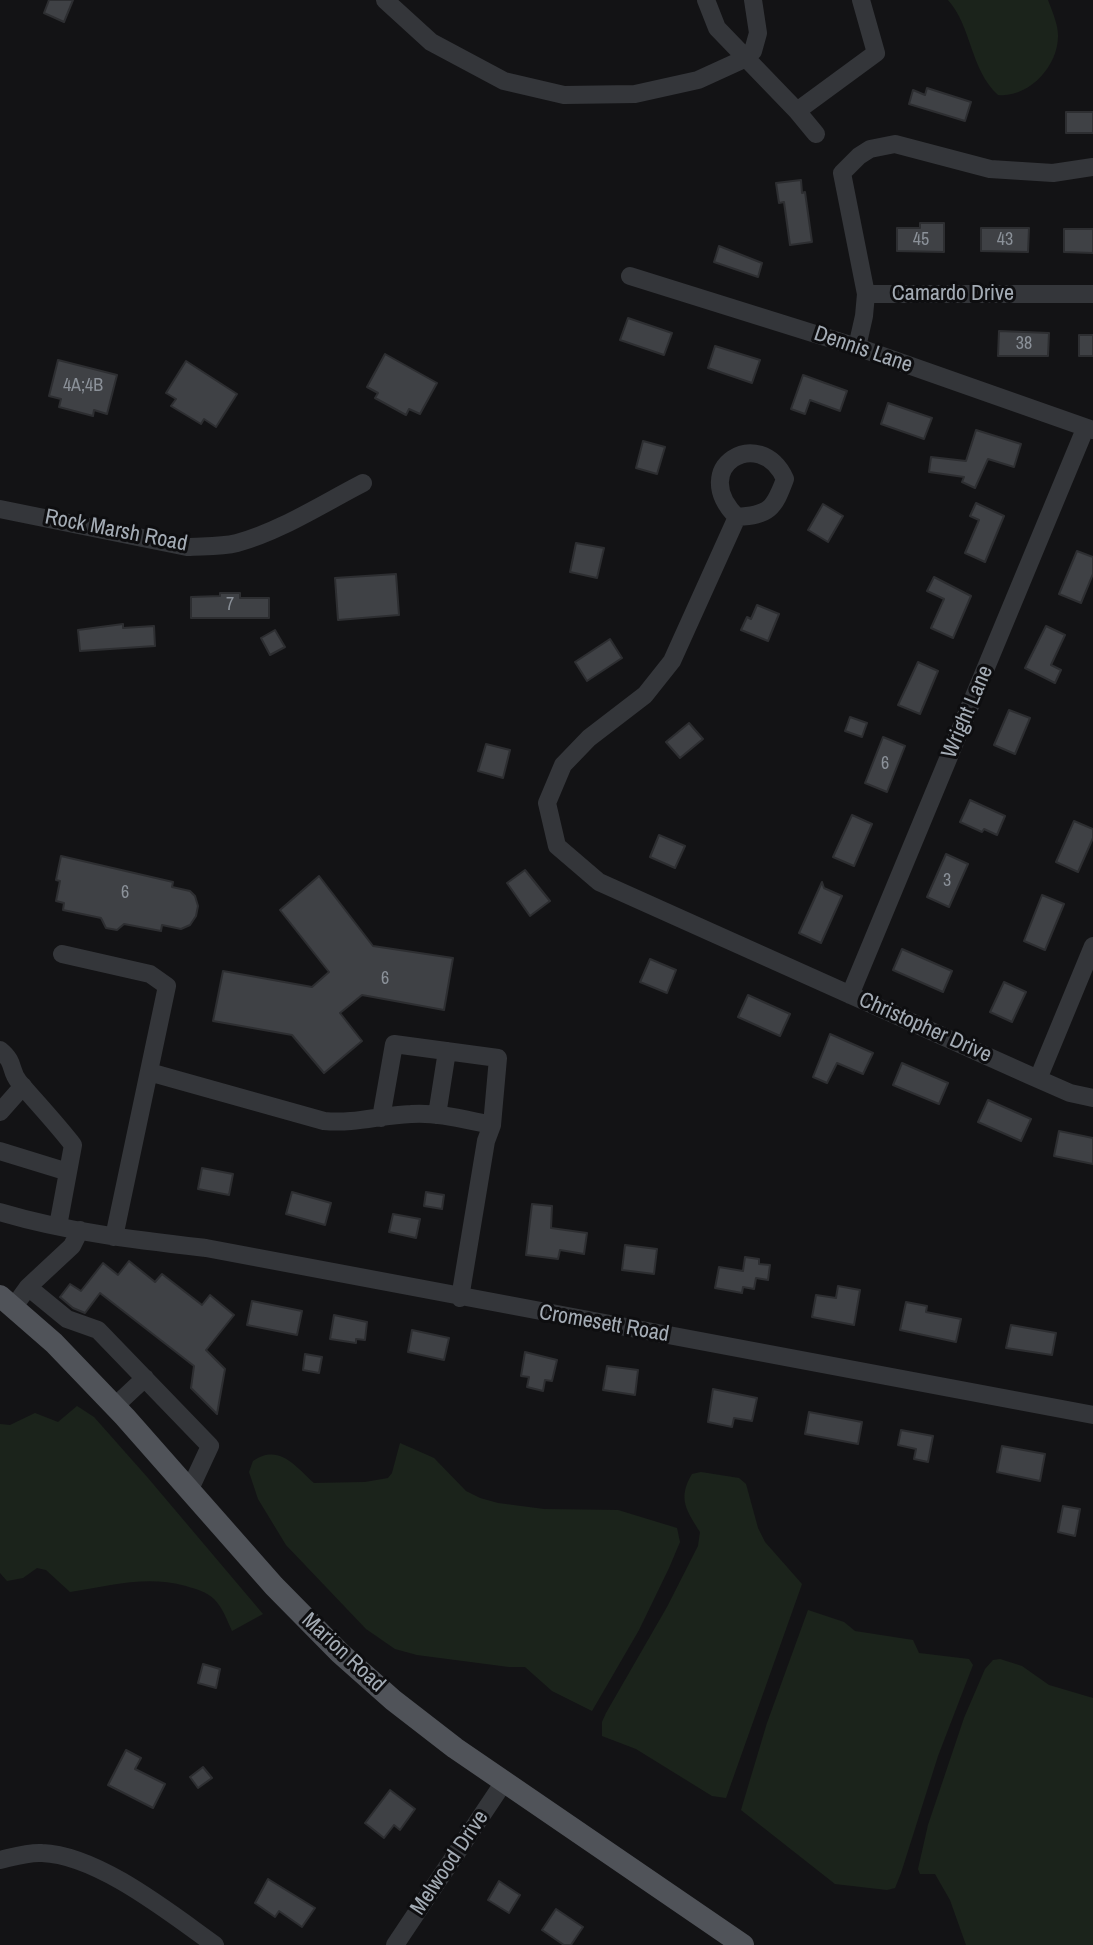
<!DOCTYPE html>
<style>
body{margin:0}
canvas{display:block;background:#131315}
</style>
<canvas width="1093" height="1945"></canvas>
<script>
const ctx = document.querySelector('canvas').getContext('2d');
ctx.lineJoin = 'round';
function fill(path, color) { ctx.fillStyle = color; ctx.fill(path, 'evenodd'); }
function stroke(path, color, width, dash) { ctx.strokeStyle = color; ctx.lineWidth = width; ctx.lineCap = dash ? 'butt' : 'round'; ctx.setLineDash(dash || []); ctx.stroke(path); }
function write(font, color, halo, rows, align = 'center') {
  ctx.font = font + ' "Archivo Narrow",sans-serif'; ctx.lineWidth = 6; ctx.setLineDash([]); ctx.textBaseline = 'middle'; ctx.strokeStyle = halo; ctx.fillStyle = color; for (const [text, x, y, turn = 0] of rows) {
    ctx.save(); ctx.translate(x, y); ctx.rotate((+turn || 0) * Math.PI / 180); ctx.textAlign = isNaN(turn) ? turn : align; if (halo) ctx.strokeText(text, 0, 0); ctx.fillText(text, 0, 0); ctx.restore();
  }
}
fill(new Path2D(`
 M948 0H1048C1052 11 1058 24 1058 36 1058 67 1028 98 998 95 970 69 972 27 948 0Z
 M77 1406 94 1417 148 1478 263 1614 232 1631C227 1620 223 1608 214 1599 207 1592 196 1589 186 1586 145 1575 111 1586 70 1592L46 1570 37 1568 23 1578 7 1581 0 1573V1424L10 1425 35 1413 58 1422Z
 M400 1443 434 1458 466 1491 480 1498 498 1503 544 1509 618 1510 677 1528 680 1542 669 1568 639 1630 592 1711 552 1691 525 1667H509L417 1655 395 1649 366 1629 286 1545 258 1499 249 1472 253 1461C279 1443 295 1466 314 1483L365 1482 388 1478 392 1473Z
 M701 1472 739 1478 746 1484 758 1528 765 1542 802 1584 726 1798 712 1796 636 1749 602 1736V1722L606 1713 667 1607 698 1546 700 1532C687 1511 677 1499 692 1474Z
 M808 1610 844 1622 855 1631 913 1640 919 1653 969 1659 973 1665 938 1756 901 1873 895 1888 887 1890 835 1884 741 1810 767 1723Z
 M1000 1659 1022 1666 1049 1685 1093 1698V1945H966L950 1900 935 1874H920L918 1869 928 1825 964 1718 985 1669 993 1660Z`), '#1b231b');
const building = new Path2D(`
 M49 0H73L64 22 44 13Z
 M927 88 971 102 965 121 909 104 913 90 925 95Z
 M1066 112H1093V133H1066Z
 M801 180 802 193 805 192 812 242 790 245 784 202 779 203 776 183Z
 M920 223H944V252L897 251V228H920Z
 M981 228H1029L1028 252 981 251Z
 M1064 229H1093V253L1064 252Z
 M719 246 762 263 758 277 714 262Z
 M628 318 672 333 664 355 620 340Z
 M999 331 1049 333 1048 356H998Z
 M1079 335H1093V356H1079Z
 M715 346 760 360 752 383 708 368Z
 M385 354 437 383 420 414 409 409 406 415 375 398 378 393 367 387Z
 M58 360 117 375 107 414 94 410 93 416 59 407 61 399 49 396Z
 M186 361 237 394 216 427 204 419 201 424 171 406 176 399 166 393Z
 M803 375 847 391 840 411 810 400 805 414 791 409Z
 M888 403 932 418 924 439 881 424Z
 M976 430 1021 444 1014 467 988 459 975 488 962 482 964 477 929 472 931 457 966 461Z
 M643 441 665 447 657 474 636 468Z
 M976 503 1004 516 985 562 965 553 979 520 970 516Z
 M823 504 843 516 828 542 808 530Z
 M576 543 604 548 597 578 570 572Z
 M1077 551 1093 557V574L1081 603 1059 594Z
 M396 574 399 615 338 620 335 578Z
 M934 577 971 596 953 638 931 628 944 599 927 591Z
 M220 593H240V598H269V618H191V597L220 596Z
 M757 605 779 614 768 641 741 630 747 617 751 619Z
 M123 624V628L154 626 155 646 80 651 78 630Z
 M1046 626 1065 635 1051 665 1061 670 1055 683 1025 668Z
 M275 630 285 647 270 655 261 638Z
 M610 639 622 658 587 681 575 662Z
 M918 662 938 671 920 714 898 705Z
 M1009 710 1030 718 1015 754 994 745Z
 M850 717 867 723 862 737 845 731Z
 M689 723 703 739 680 758 666 742Z
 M883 737 905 746 887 792 865 783Z
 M486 744 510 750 503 778 478 771Z
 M970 800 1005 816 997 835 984 829 982 832 960 822Z
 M852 815 872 824 854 866 833 857Z
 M1074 821 1093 829V838L1078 872 1056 862Z
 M659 835 685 846 675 868 650 857Z
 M946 854 968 864 949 907 927 897Z
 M61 856 173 882 172 887 190 891 195 896 198 906 196 916 190 925 181 929 162 925 161 931 124 924 117 930 106 928 101 918 63 910 64 903 56 901 60 881 56 880Z
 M525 870 550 901 530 916 507 883Z
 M319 876 373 946 453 958 444 1010 362 995 340 1013 362 1041 324 1073 292 1035 213 1021 223 971 312 987 329 972 280 910Z
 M822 882 824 888 842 896 821 943 799 933Z
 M1042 895 1064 904 1045 950 1024 941Z
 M902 949 952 971 943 992 893 970Z
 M650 959 676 970 667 993 640 982Z
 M1004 982 1026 992 1012 1022 990 1012Z
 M748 995 790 1014 780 1036 738 1017Z
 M830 1034 873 1053 863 1074 837 1063 827 1083 813 1077Z
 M902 1063 948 1083 939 1104 893 1085Z
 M988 1100 1031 1119 1021 1141 978 1122Z
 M1059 1131 1093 1138V1164L1054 1156Z
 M202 1168 233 1174 229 1195 198 1189Z
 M292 1192 331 1203 325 1225 286 1214Z
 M426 1192 444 1195 442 1209 424 1206Z
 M532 1204 552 1206 551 1228 587 1233 584 1254 560 1250 558 1259 526 1255Z
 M393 1214 420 1219 416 1238 389 1232Z
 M625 1245 657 1249 654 1274 622 1270Z
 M745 1257 759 1259V1264L770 1265 768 1280 756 1278 754 1289 743 1287 742 1293 715 1288 719 1267 743 1271Z
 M129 1261 155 1282 162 1274 202 1305 210 1295 234 1315 206 1350 225 1369 217 1414 191 1388 194 1366 100 1293 85 1313 73 1308 60 1297 70 1284 81 1291 103 1263 118 1275Z
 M838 1286 860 1290 854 1325 812 1317 816 1295 836 1298Z
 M252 1301 302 1311 297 1335 247 1325Z
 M906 1302 927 1306 926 1312 961 1319 956 1342 900 1330Z
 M334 1315 367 1322 365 1340 356 1339V1343L330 1339Z
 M1011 1325 1056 1333 1052 1355 1006 1348Z
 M412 1330 449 1338 444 1360 408 1352Z
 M525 1352 557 1360 552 1381 545 1380 543 1391 527 1387 529 1377 521 1376Z
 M305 1354 322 1357 319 1373 303 1370Z
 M607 1366 638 1370 635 1395 603 1390Z
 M713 1389 757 1398 752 1421 734 1418 732 1427 708 1422Z
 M809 1412 862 1422 858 1444 805 1434Z
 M901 1430 933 1436 928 1462 914 1459 916 1449 898 1445Z
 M1002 1446 1045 1454 1040 1481 997 1472Z
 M1063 1506 1080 1509 1075 1536 1058 1532Z
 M203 1664 220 1669 216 1688 198 1683Z
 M126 1750 141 1758 135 1769 165 1784 153 1808 108 1785Z
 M203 1767 212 1778 198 1788 190 1777Z
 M390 1790 415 1809 400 1830 394 1825 384 1838 365 1823Z
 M268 1879 315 1908 302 1927 279 1911 275 1917 255 1903Z
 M499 1881 520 1895 509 1913 488 1900Z
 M556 1909 583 1927 571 1945H564L542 1930Z`);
fill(building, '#3f4145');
stroke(building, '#2d2e31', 2);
stroke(new Path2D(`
 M385 0 431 42 504 81 564 95 635 94 698 80 744 59 753 51 758 33 753 0
 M706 0 717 28 797 111 876 53 861 0
 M797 111 816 134
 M630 276 857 347 1093 430
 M866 294 842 173 859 156 870 149 895 144 990 169 1053 173 1093 167
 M857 347 864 316 866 294H1093
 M0 509 187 547C204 546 221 547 237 543 279 532 324 503 363 483
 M737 517C687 467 760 424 785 479 774 509 769 515 737 517L672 661 645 695 589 738 563 765 547 803 557 846 599 882 1029 1075 1070 1093 1093 1098
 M62 954 150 974 167 986 114 1237
 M850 995 1085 429
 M0 1050C16 1063 9 1070 19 1082 37 1103 56 1123 73 1145L58 1226
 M149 1072 324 1121C356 1124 380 1115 411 1114 438 1112 466 1120 492 1125
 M1038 1079 1093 946
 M0 1112 23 1086
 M437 1115 447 1051
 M381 1118 394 1044 498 1058 492 1125 486 1141 460 1298
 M0 1151 68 1172
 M0 1212C67 1232 137 1240 206 1248L1093 1415
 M28 1287 72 1246 80 1230
 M13 1308 28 1287 67 1319 98 1330 210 1446 190 1489
 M115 1406 145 1378
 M0 1860C13 1857 29 1852 42 1853 98 1855 170 1913 215 1945
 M395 1945 504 1782`), '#34363a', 18);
stroke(new Path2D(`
 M0 1296 54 1343 125 1417 274 1586 340 1653 393 1700 455 1748 743 1945`), '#505359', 22);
write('18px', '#8b9199', null, [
 ["45",921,240],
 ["43",1005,240],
 ["38",1024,344],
 ["4A;4B",83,386],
 ["7",230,605],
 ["6",885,764],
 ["3",947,881],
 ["6",125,893],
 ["6",385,979]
]);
write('22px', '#a4acb5', '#0e0e10', [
 ["Camardo Drive",953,294],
 ["Dennis Lane",863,350,19],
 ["Rock Marsh Road",116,531,11],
 ["Wright Lane",968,712,-67],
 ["Christopher Drive",925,1028,24],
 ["Cromesett Road",604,1324,10],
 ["Marion Road",343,1653,43],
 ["Melwood Drive",450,1863,-56]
]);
</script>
